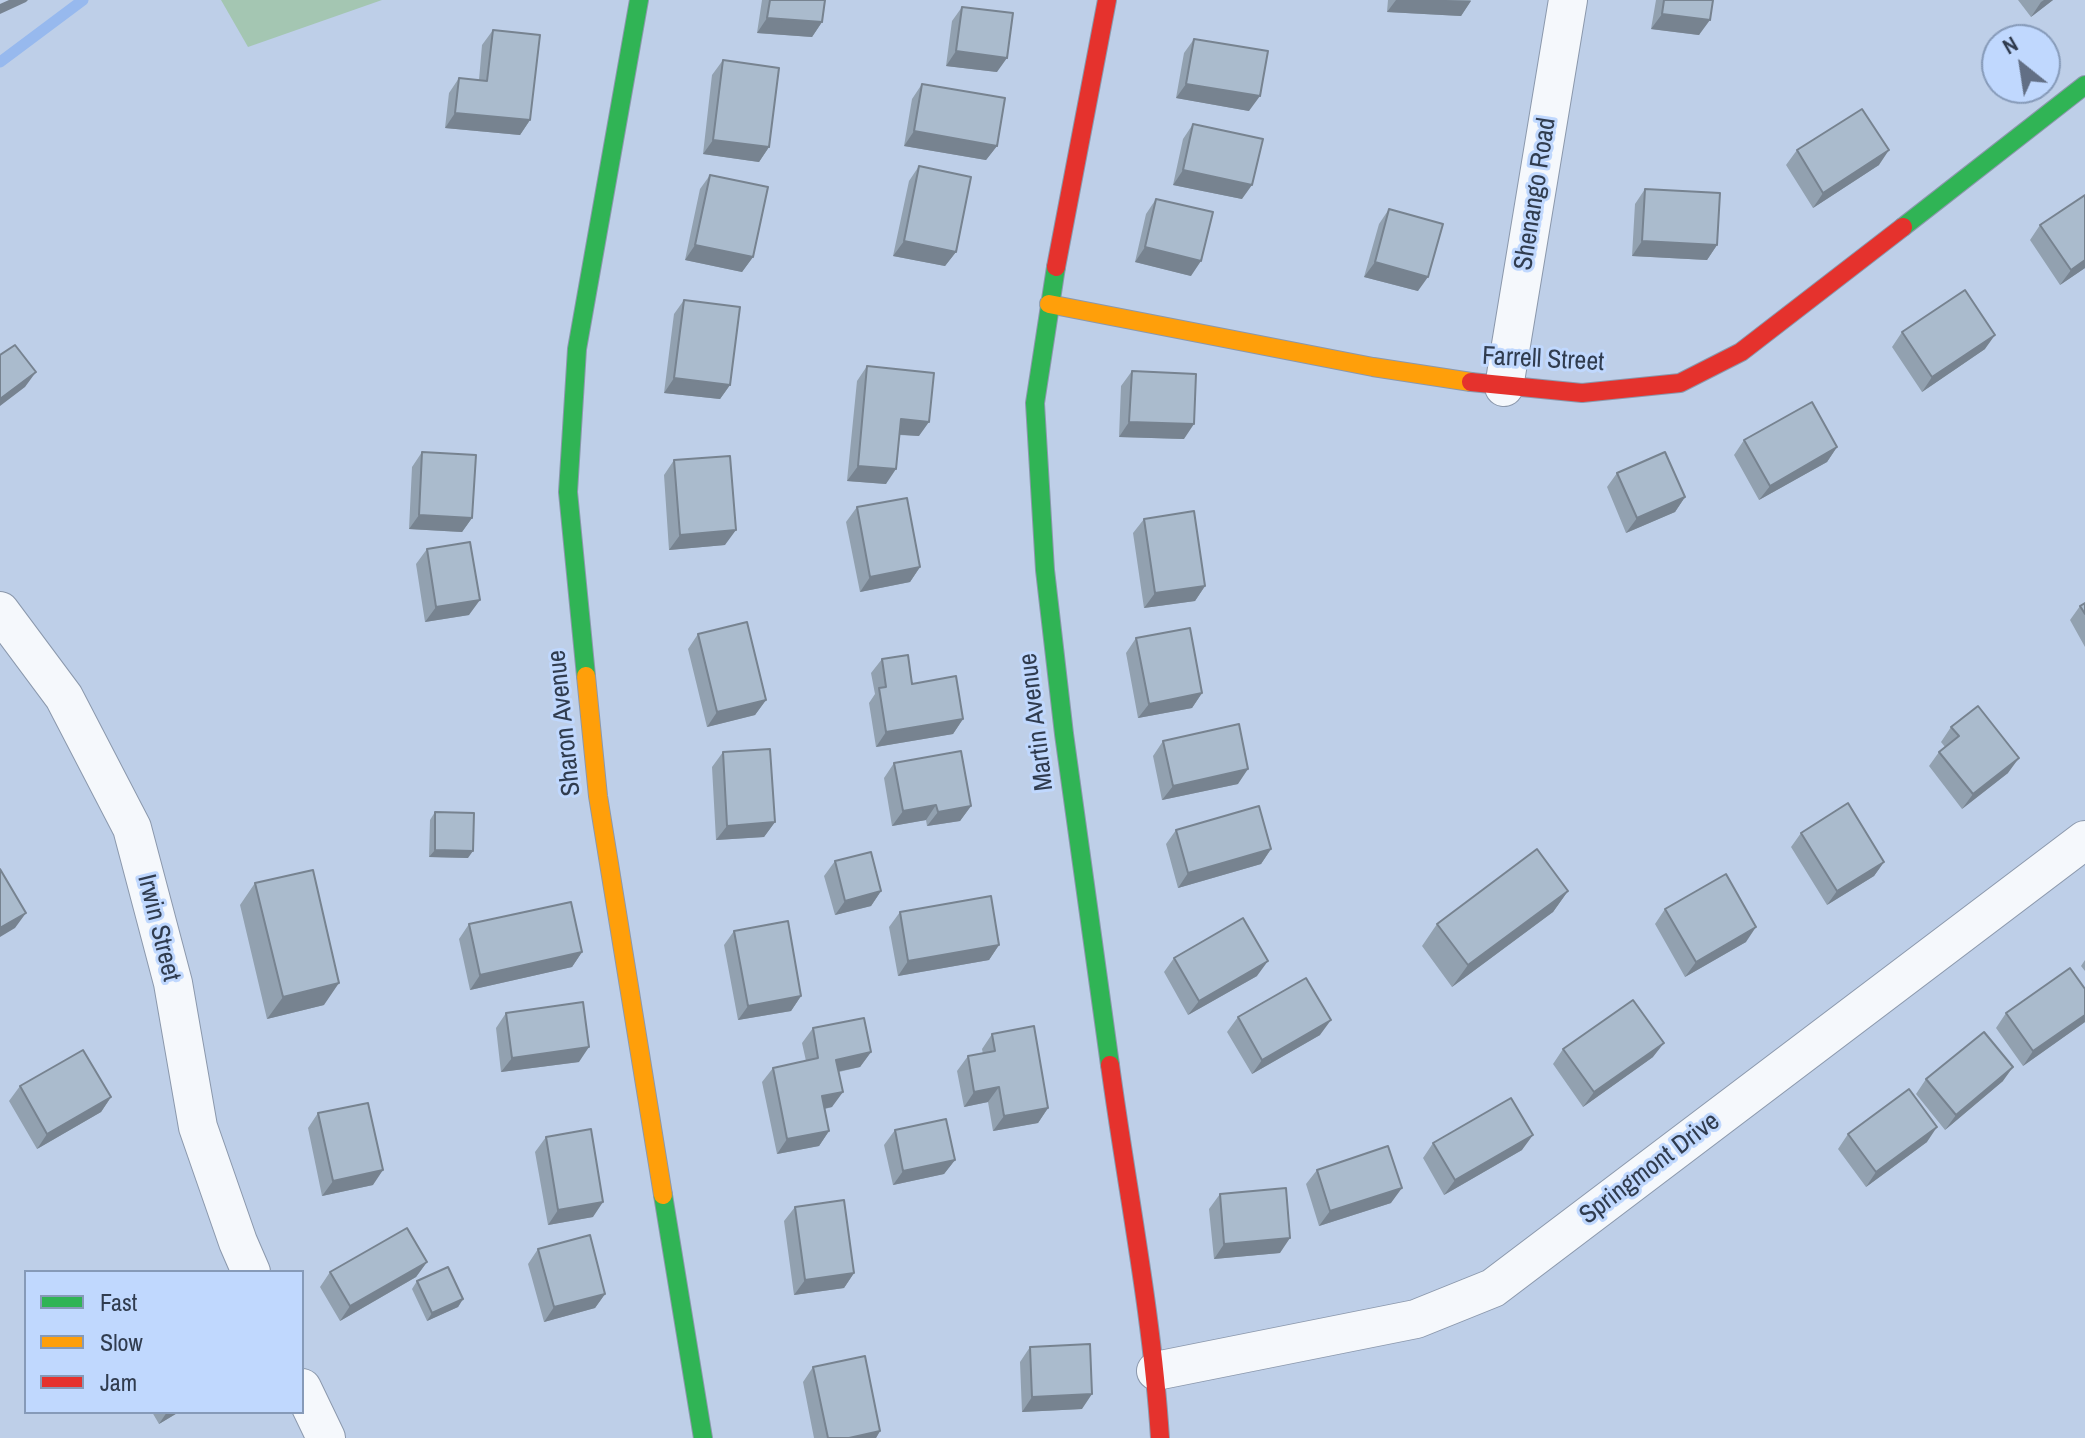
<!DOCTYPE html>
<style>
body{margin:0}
#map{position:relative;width:2085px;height:1438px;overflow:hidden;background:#becfe8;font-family:"Archivo Narrow",sans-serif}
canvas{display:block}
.legend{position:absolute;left:24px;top:1270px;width:280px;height:144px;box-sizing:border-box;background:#c0d8fe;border:2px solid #869ab8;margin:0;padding:10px 14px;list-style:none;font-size:24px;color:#303c4f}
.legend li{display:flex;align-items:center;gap:16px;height:40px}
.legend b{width:40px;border:2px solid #869ab8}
.north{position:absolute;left:1981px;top:24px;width:80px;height:80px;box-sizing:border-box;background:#c0d8fe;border:2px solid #869ab8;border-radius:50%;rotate:330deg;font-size:22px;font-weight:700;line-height:32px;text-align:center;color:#303c4f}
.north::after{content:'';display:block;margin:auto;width:28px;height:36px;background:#626f85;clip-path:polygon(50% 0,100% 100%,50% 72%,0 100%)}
</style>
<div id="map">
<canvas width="2085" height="1438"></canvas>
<ul class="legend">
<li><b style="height:10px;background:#30b455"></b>Fast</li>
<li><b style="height:10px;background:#ff9f0a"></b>Slow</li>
<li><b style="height:10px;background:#e5322d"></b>Jam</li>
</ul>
<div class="north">N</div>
</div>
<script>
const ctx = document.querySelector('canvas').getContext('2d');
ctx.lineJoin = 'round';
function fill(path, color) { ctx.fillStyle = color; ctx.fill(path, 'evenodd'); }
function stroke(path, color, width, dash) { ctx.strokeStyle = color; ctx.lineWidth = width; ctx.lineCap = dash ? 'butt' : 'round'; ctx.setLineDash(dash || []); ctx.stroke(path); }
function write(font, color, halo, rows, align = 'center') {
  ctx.font = font + ' "Archivo Narrow",sans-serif'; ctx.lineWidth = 6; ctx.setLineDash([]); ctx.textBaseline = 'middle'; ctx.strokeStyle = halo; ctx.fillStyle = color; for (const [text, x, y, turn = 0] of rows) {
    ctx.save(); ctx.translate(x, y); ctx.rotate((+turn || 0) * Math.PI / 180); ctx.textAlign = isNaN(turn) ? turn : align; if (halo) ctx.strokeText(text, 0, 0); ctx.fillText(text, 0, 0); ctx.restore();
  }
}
fill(new Path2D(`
 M221 0H382L248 47Z`), '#a4c6b2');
stroke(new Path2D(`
 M0 62 83 0`), '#97b9ee', 11);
const street = new Path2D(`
 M1504 387 1568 0
 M0 611 64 697 132 828 173 983 198 1127 238 1242 251 1272
 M1156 1371 1416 1319 1493 1288 2085 840
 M302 1388 326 1438`);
const fast = new Path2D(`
 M1903 227 2085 85
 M1056 267 1035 403 1045 570 1064 734 1110 1065
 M586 676 568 492 577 349 639 0
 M663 1195 703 1438`);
const slow = new Path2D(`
 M1049 304 1373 367 1471 382
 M586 676 598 796 663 1195`);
const jam = new Path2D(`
 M1056 267 1107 0
 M1471 382 1582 393 1680 383 1741 352 1903 227
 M1110 1065C1127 1190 1152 1312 1160 1438`);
stroke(street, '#8b98ac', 40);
stroke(fast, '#8b98ac', 20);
stroke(slow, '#8b98ac', 20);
stroke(jam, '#8b98ac', 20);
stroke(street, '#f5f8fc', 38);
stroke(fast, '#30b455', 18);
stroke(slow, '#ff9f0a', 18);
stroke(jam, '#e5322d', 18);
fill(new Path2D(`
 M762 0H825L822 22 812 37 757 33Z
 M1388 0H1471L1461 16 1387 12Z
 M1656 0H1713L1699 35 1651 29Z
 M2018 0H2053L2031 17Z
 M962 7 997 72 946 66 952 21Z
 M493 30 530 120 520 135 445 128 449 93 459 78 479 80 482 45Z
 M1194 39 1249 111 1176 98 1184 53Z
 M723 60 769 147 759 162 703 154 712 75Z
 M922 84 997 146 986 160 904 146 912 99Z
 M1193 124 1242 199 1173 185 1183 139Z
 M1797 150 1879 165 1813 208 1786 165Z
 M919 166 956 252 945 266 893 256 909 181Z
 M710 175 753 257 742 272 685 260 700 189Z
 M1645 189 1717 245 1707 260 1632 256 1635 204Z
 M1156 199 1191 276 1135 262 1146 214Z
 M1389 209 1418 291 1364 277 1379 224Z
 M2040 225 2085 268 2060 285 2030 240Z
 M684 300 730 385 720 399 664 393 674 314Z
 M1902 332 1985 349 1922 392 1892 347Z
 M867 366 919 436 899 435 886 484 847 481 857 381Z
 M1132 371 1184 439 1119 437 1121 386Z
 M1744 440 1837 447 1827 462 1759 500 1734 455Z
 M422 452 472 518 462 532 409 529 412 467Z
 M674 460 725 545 669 550 664 475Z
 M1617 473 1685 497 1675 512 1626 533 1607 487Z
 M857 507 920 567 910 582 860 592 846 522Z
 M1144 519 1205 586 1195 601 1144 608 1133 533Z
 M427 549 469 615 425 622 416 564Z
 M2085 603V647L2070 620 2080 606Z
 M698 634 766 700 755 715 707 727 688 649Z
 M1136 638 1202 693 1192 708 1138 718 1126 653Z
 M882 659 912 684 963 719 953 734 876 747 869 703 875 694 871 673Z
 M1951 727 2008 773 1962 809 1929 766 1939 752 1945 747 1941 742Z
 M1163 741 1238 784 1162 800 1153 756Z
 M723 752 775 822 764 837 716 840 712 767Z
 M894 763 971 806 960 821 927 826 926 820 892 826 884 778Z
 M435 812 468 858 429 857 430 820Z
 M1176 830 1271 849 1261 864 1178 888 1166 844Z
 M1801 833 1884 862 1874 876 1827 905 1791 847Z
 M835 861 881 891 871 906 835 915 824 876Z
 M255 883 324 1005 267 1019 240 905Z
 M1568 891 1553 912 1452 987 1422 946 1437 924Z
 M1665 909 1746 942 1685 977 1655 924Z
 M900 912 999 945 989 960 898 976 889 927Z
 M469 924 582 952 572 967 470 990 459 939Z
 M734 931 801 996 791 1011 738 1020 724 945Z
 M1174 958 1257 976 1188 1015 1164 972Z
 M2085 960V971L2081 966Z
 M2085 989V1022L2023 1066 1996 1028 2006 1013Z
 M506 1013 579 1062 501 1072 496 1028Z
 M1238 1017 1320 1035 1252 1074 1227 1032Z
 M813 1028 871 1052 860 1067 839 1072 832 1107 825 1109 829 1131 819 1146 777 1154 762 1082 773 1068 806 1061 802 1043Z
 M992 1034 1048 1108 1038 1123 993 1131 988 1102 964 1107 957 1071 968 1056 983 1054 982 1049Z
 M1563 1049 1653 1057 1583 1107 1553 1064Z
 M1926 1079 2003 1081 1945 1130 1916 1094Z
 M20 1086 111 1097 101 1112 37 1149 9 1101Z
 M318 1113 373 1185 322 1196 308 1128Z
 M895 1130 955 1160 944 1174 893 1185 884 1145Z
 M1848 1134 1927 1142 1866 1187 1838 1149Z
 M546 1137 593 1217 548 1225 535 1152Z
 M1433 1143 1522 1150 1444 1195 1423 1158Z
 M1317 1170 1391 1203 1319 1226 1306 1184Z
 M1220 1194 1280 1253 1214 1259 1209 1209Z
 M795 1207 854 1273 844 1288 794 1295 784 1221Z
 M538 1249 605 1294 595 1308 544 1322 528 1264Z
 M427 1262 416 1277 340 1321 320 1287 330 1272Z
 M417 1281 463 1299 458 1307 427 1321 412 1289Z
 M1030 1347 1082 1409 1022 1412 1020 1362Z
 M813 1367 880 1431 876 1438H814L803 1382Z
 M152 1412H179L159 1424Z`), '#92a1b0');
fill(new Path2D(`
 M9 0H28L26 2 0 14V4Z
 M1396 0H1446L1471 1 1461 16 1387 12Z
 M2044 0H2053L2031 17 2041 2Z
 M1662 14 1710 20 1699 35 1651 29Z
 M767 18 822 22 812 37 757 33Z
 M956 51 1007 58 997 72 946 66Z
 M1186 84 1260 96 1249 111 1176 98Z
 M455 113 530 120 520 135 445 128Z
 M914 131 997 146 986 160 904 146Z
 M713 140 769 147 759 162 703 154Z
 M1889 150 1879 165 1813 208 1823 193Z
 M1183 170 1252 185 1242 199 1173 185Z
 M904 241 956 252 945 266 893 256Z
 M1642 241 1717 245 1707 260 1632 256Z
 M695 245 753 257 742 272 685 260Z
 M1145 247 1201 261 1191 276 1135 262Z
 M2085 260V268L2060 285 2071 270Z
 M1375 262 1428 277 1418 291 1364 277Z
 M1995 335 1985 349 1922 392 1932 377Z
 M36 372 25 387 0 406V399Z
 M674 378 730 385 720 399 664 393Z
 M901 419 929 422 919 436 891 434Z
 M1129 422 1194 424 1184 439 1119 437Z
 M1837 447 1827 462 1759 500 1770 486Z
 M858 466 896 469 886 484 847 481Z
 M1685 497 1675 512 1626 533 1637 518Z
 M419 515 472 518 462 532 409 529Z
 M736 530 725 545 669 550 680 535Z
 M920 567 910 582 860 592 870 577Z
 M1205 586 1195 601 1144 608 1155 593Z
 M480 600 469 615 425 622 436 607Z
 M1202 693 1192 708 1138 718 1149 704Z
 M766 700 755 715 707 727 717 712Z
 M963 719 953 734 876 747 886 732Z
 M2019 758 2008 773 1962 809 1973 794Z
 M1248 769 1238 784 1162 800 1173 786Z
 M936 805 926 820 892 826 903 811Z
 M971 806 960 821 927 826 938 812Z
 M775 822 764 837 716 840 727 826Z
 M1271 849 1261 864 1178 888 1188 873Z
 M435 850 473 851 468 858 429 857Z
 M1884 862 1874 876 1827 905 1837 891Z
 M881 891 871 906 835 915 845 901Z
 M1568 891 1553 912 1452 987 1468 965Z
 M26 913 15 928 0 937V928Z
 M1756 927 1746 942 1685 977 1696 962Z
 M999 945 989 960 898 976 908 961Z
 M582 952 572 967 470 990 480 975Z
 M1268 961 1257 976 1188 1015 1199 1001Z
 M339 983 324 1005 267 1019 283 997Z
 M801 996 791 1011 738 1020 748 1006Z
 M2085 1015V1022L2023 1066 2033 1051Z
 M1331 1020 1320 1035 1252 1074 1262 1060Z
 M1664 1043 1653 1057 1583 1107 1594 1092Z
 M589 1047 579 1062 501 1072 512 1058Z
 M871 1052 860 1067 826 1074 836 1060Z
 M2013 1067 2003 1081 1945 1130 1956 1115Z
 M999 1087 988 1102 964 1107 974 1092Z
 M843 1092 832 1107 812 1111 822 1096Z
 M111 1097 101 1112 37 1149 47 1134Z
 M1048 1108 1038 1123 993 1131 1004 1116Z
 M1937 1127 1927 1142 1866 1187 1876 1172Z
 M829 1131 819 1146 777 1154 787 1139Z
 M1533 1135 1522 1150 1444 1195 1455 1180Z
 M955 1160 944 1174 893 1185 903 1171Z
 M383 1170 373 1185 322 1196 333 1181Z
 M1402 1188 1391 1203 1319 1226 1330 1211Z
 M603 1202 593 1217 548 1225 558 1210Z
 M1290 1238 1280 1253 1214 1259 1224 1244Z
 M427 1262 416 1277 340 1321 350 1306Z
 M854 1273 844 1288 794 1295 805 1280Z
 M605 1294 595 1308 544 1322 554 1307Z
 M463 1299 458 1307 427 1321 432 1313Z
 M1092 1394 1082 1409 1022 1412 1032 1397Z
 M167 1412H179L159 1424Z
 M880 1431 876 1438H849Z`), '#778390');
const building = new Path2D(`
 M770 0H825L822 22 767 18Z
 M1664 0H1713L1710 20 1662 14Z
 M962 7 1013 13 1007 58 956 51Z
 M493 30 540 35 530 120 455 113 459 78 487 81Z
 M1194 39 1268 51 1260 96 1186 84Z
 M723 60 779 68 769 147 713 140Z
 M922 84 1005 98 997 146 914 131Z
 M1862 109 1889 150 1823 193 1797 150Z
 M1193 124 1263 139 1252 185 1183 170Z
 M919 166 971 177 956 252 904 241Z
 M710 175 768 187 753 257 695 245Z
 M1645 189 1720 193 1717 245 1642 241Z
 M2085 195V260L2071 270 2040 225Z
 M1156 199 1213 212 1201 261 1145 247Z
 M1389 209 1443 224 1428 277 1375 262Z
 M1965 290 1995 335 1932 377 1902 332Z
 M684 300 740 307 730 385 674 378Z
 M15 345 36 372 0 399V355Z
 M867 366 934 373 929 422 901 419 896 469 858 466Z
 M1132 371 1196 374 1194 424 1129 422Z
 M1812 402 1837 447 1770 486 1744 440Z
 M422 452 476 455 472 518 419 515Z
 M1665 452 1685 497 1637 518 1617 473Z
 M730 456 736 530 680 535 674 460Z
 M907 498 920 567 870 577 857 507Z
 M1194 511 1205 586 1155 593 1144 519Z
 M470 542 480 600 436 607 427 549Z
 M2085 603V614L2080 606Z
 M747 622 766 700 717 712 698 634Z
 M1190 628 1202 693 1149 704 1136 638Z
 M908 655 912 684 956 676 963 719 886 732 879 688 886 687 882 659Z
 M1978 706 2019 758 1973 794 1939 752 1959 736 1951 727Z
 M1239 724 1248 769 1173 786 1163 741Z
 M770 749 775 822 727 826 723 752Z
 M961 751 971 806 938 812 936 805 903 811 894 763Z
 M1848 803 1884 862 1837 891 1801 833Z
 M1259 806 1271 849 1188 873 1176 830Z
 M435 812 474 813 473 851 435 850Z
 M1537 849 1568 891 1468 965 1437 924Z
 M871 852 881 891 845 901 835 861Z
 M0 869 26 913 0 928Z
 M313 870 339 983 283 997 255 883Z
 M1726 874 1756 927 1696 962 1665 909Z
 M991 896 999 945 908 961 900 912Z
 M571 902 582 952 480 975 469 924Z
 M1243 918 1268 961 1199 1001 1174 958Z
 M788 921 801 996 748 1006 734 931Z
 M2070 968 2085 989V1015L2033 1051 2006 1013Z
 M1306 978 1331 1020 1262 1060 1238 1017Z
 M1633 1000 1664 1043 1594 1092 1563 1049Z
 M583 1002 589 1047 512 1058 506 1013Z
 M864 1018 871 1052 836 1060 843 1092 822 1096 829 1131 787 1139 773 1068 818 1058 813 1028Z
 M1034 1026 1048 1108 1004 1116 999 1087 974 1092 968 1056 995 1051 992 1034Z
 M1984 1032 2013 1067 1956 1115 1926 1079Z
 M83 1050 111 1097 47 1134 20 1086Z
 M1909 1089 1937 1127 1876 1172 1848 1134Z
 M1511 1098 1533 1135 1455 1180 1433 1143Z
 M368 1103 383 1170 333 1181 318 1113Z
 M946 1119 955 1160 903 1171 895 1130Z
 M591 1129 603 1202 558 1210 546 1137Z
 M1388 1146 1402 1188 1330 1211 1317 1170Z
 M1286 1188 1290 1238 1224 1244 1220 1194Z
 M844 1200 854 1273 805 1280 795 1207Z
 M407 1228 427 1262 350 1306 330 1272Z
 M590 1235 605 1294 554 1307 538 1249Z
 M448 1267 463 1299 432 1313 417 1281Z
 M1090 1344 1092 1394 1032 1397 1030 1347Z
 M865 1356 880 1431 849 1438H828L813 1367Z`);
fill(building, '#aabbcd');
stroke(building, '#778390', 2);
write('26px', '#303c4f', '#c0d8fe', [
 ["Shenango Road",1536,194,-81],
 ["Farrell Street",1543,360,3],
 ["Martin Avenue",1037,722,-97],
 ["Sharon Avenue",565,723,-96],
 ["Irwin Street",158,928,76],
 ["Springmont Drive",1650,1169,-37]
]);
</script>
